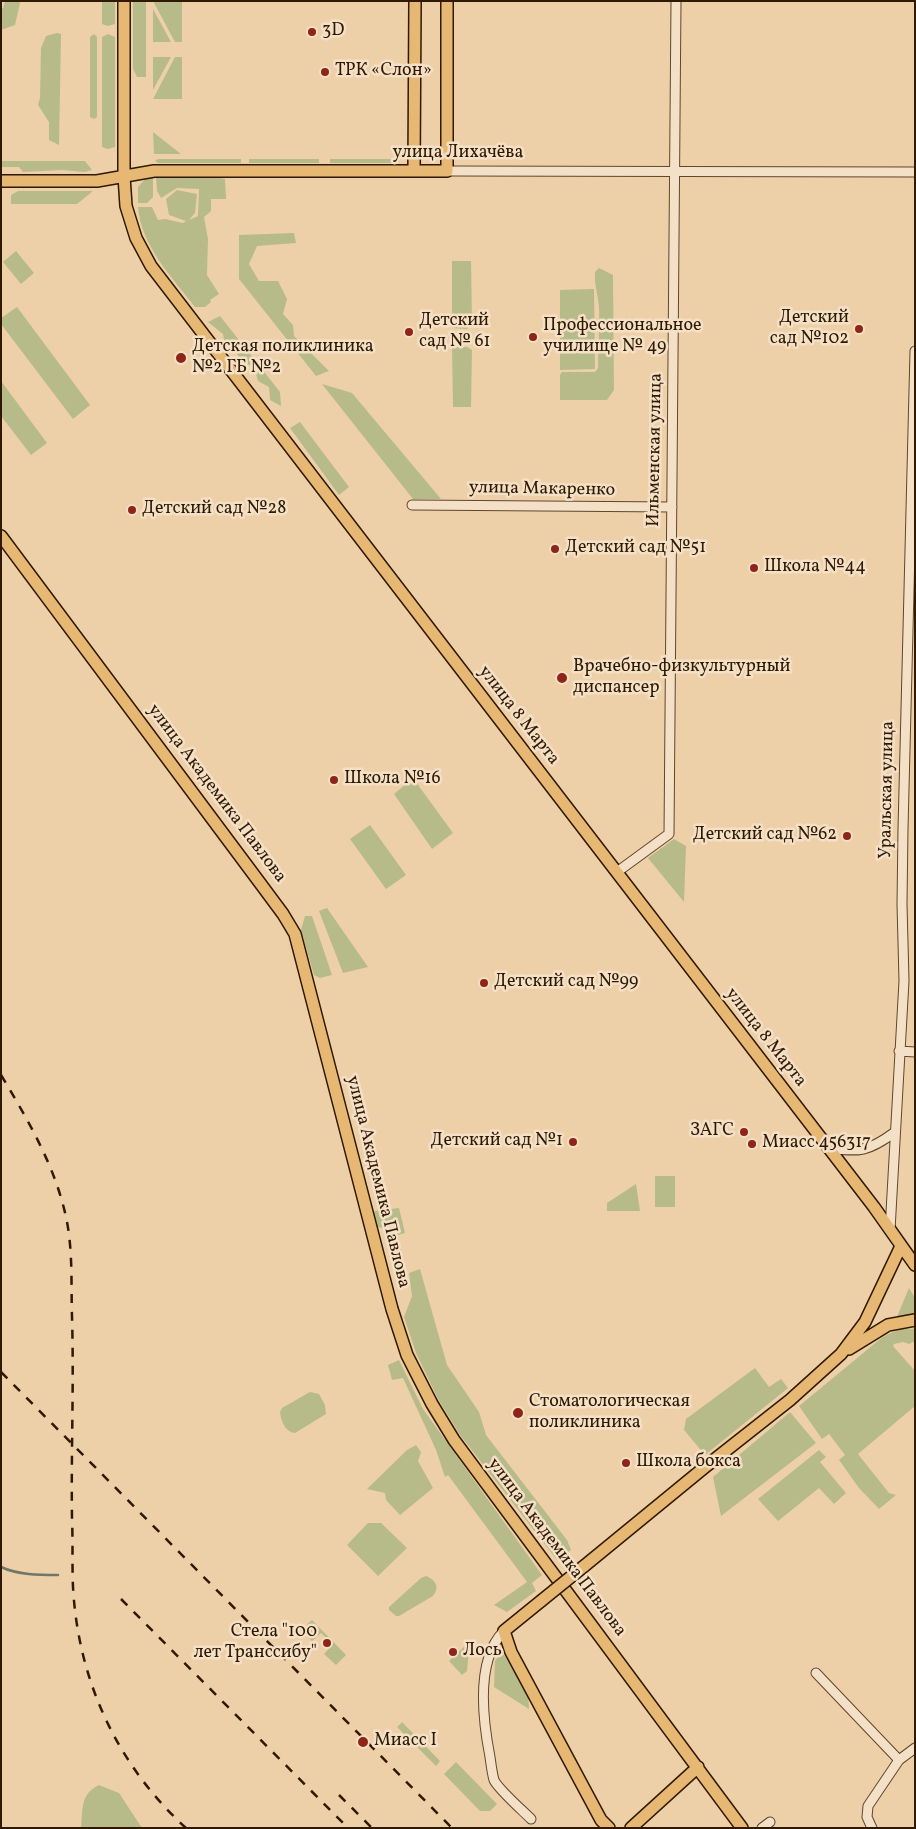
<!DOCTYPE html>
<meta charset="utf-8">
<style>
body{margin:0}
#map{position:relative;width:916px;height:1829px;overflow:hidden;background:#eed0a8;font-family:Vollkorn,serif}
canvas{display:block}
.frame{position:absolute;inset:0;border:2px solid #2f1901;pointer-events:none}
</style>
<div id="map">
<canvas width="916" height="1829"></canvas>
<div class="frame"></div>
</div>
<script>
const ctx = document.querySelector('canvas').getContext('2d');
ctx.lineJoin = 'round';
function fill(path, color) { ctx.fillStyle = color; ctx.fill(path, 'evenodd'); }
function stroke(path, color, width, dash) { ctx.strokeStyle = color; ctx.lineWidth = width; ctx.lineCap = dash ? 'butt' : 'round'; ctx.setLineDash(dash || []); ctx.stroke(path); }
function write(font, color, halo, rows, align = 'center') {
  ctx.font = font + ' Vollkorn,serif'; ctx.lineWidth = 5; ctx.setLineDash([]); ctx.textBaseline = 'middle'; ctx.strokeStyle = halo; ctx.fillStyle = color; for (const [text, x, y, turn = 0] of rows) {
    ctx.save(); ctx.translate(x, y); ctx.rotate((+turn || 0) * Math.PI / 180); ctx.textAlign = isNaN(turn) ? turn : align; if (halo) ctx.strokeText(text, 0, 0); ctx.fillText(text, 0, 0); ctx.restore();
  }
}
fill(new Path2D(`
 M5 1H20V3L15 25 1 30V9L3 8Z
 M102 1H115V24L108 26 102 24Z
 M133 1H146V77H137L133 69Z
 M153 1H182V42H175Z
 M153 9 171 42H153Z
 M57 33 61 34 59 145 49 140V122L38 105 40 98 41 48 46 36Z
 M94 34 97 37V117L94 119 90 117V37Z
 M108 34 115 37V147L108 149 102 147V37Z
 M153 57H171L153 90Z
 M175 57H182V99H153Z
 M153 132 181 154H154Z
 M158 159H241V163H158L155 161Z
 M249 159H319V163H249Z
 M330 159H397L400 161 397 163H330Z
 M1 161H85L92 170 85 172 62 170 23 172 19 167H1Z
 M148 176H153V197L147 203H138V187Z
 M211 176 225 179 226 199H211V211L204 217 208 239 207 275 219 294 210 300 211 302 205 307H195C172 277 141 246 138 207H152L158 220 165 219 183 223 186 221 169 215 166 199 177 190 197 194 195 213 189 220 198 216 199 189 177 188 161 198 157 191 156 177Z
 M18 191H93L77 204H11V195Z
 M294 233 296 243 257 246 249 264 259 281H278L287 299 283 314 293 325 294 336 329 371 316 376 239 279V235Z
 M16 251 34 273 21 284 3 262Z
 M452 261H471L472 322 467 329 452 328Z
 M599 268 613 275 614 390 607 400H560V375L562 372H595L598 368C598 348 600 328 599 307 598 296 594 283 595 272Z
 M594 289 595 369 560 370V290Z
 M17 307 90 405 73 419 1 324V318Z
 M220 316 280 392 281 406 270 400 269 387 258 381 254 366 242 363 235 350 225 345 223 334 208 322Z
 M452 347H467L472 350 471 407H453Z
 M1 381 47 443 31 455 1 416Z
 M322 384 352 393 441 499H413Z
 M300 422 349 487 339 495 290 428Z
 M413 778 453 833 432 849 394 794Z
 M370 825 406 875 386 889 350 839Z
 M674 839 686 846 684 902 648 858Z
 M327 908 368 967 343 973 319 911Z
 M305 916H312L332 975 320 978 314 975 301 930Z
 M655 1176H675V1207H655Z
 M636 1184 640 1211H607V1203Z
 M399 1208 405 1233 398 1235 406 1272 399 1275 387 1228 374 1227 371 1216 375 1211Z
 M420 1269 447 1365 479 1412 486 1435 567 1540 571 1550 557 1560 460 1435 438 1399 416 1353 404 1317 412 1296 409 1273Z
 M909 1288 915 1298V1315H906L896 1319Z
 M915 1329V1341L909 1344 903 1342 894 1344 893 1346 915 1371V1406L858 1454 889 1493 896 1495 879 1509 859 1488 839 1460 845 1455 829 1434 822 1439 799 1406 879 1340C890 1332 901 1328 915 1329Z
 M399 1360 423 1409 542 1575 532 1583 536 1591 507 1612 494 1605 527 1582 448 1475 445 1477 436 1450 403 1378 392 1380 388 1365Z
 M755 1368 769 1387 781 1379 788 1388 705 1455 684 1430 686 1419Z
 M310 1392 319 1394 325 1405 326 1414 295 1433C285 1432 281 1421 280 1412L282 1408Z
 M790 1412 816 1443 721 1516 713 1477Z
 M416 1445 421 1452 418 1461 433 1488 400 1515 386 1500 385 1493 367 1489 407 1450Z
 M819 1450 826 1457 820 1462 846 1493 834 1504 819 1488 778 1521 758 1499Z
 M368 1523H381L407 1548 378 1576 347 1545Z
 M426 1576C436 1580 440 1587 433 1596L399 1616H396L389 1610V1607L421 1578Z
 M312 1620 346 1655 336 1665 324 1654 333 1644 321 1633 312 1641 301 1630Z
 M466 1645 469 1649 467 1671 462 1675 449 1661Z
 M500 1654H503L506 1658 528 1694 529 1709 494 1687 495 1661Z
 M402 1722 440 1761 436 1766 397 1727Z
 M456 1762 497 1804 490 1811H480L444 1774Z
 M99 1785 119 1793 142 1828H81C83 1809 80 1794 99 1785Z`), '#b7bb89');
stroke(new Path2D(`
 M1 1567C18 1575 39 1575 58 1575`), '#70776a', 2.5);
const minor = new Path2D(`
 M447 171 915 172
 M412 505 672 507
 M617 872 669 834 676 1
 M899 1051 915 1052
 M827 1148C860 1152 868 1152 895 1132
 M890 1230 904 981 902 904 903 829 915 351
 M504 1631C475 1660 483 1721 490 1757 491 1764 492 1773 494 1780 498 1789 523 1811 531 1819
 M816 1673 899 1760
 M762 1828 770 1822
 M872 1828 867 1817 868 1806 899 1760 915 1748`);
const major = new Path2D(`
 M124 1V176L126 206 136 238 151 266 874 1207 915 1265
 M414 171 415 1
 M1 181H97L154 171H447V1
 M1 536 257 879 283 914 295 934 392 1309 407 1355 432 1404 454 1440 742 1828
 M849 1349 888 1325 915 1320
 M583 1567 705 1467 790 1400 841 1354 865 1322 901 1246
 M541 1601 504 1631 511 1652 601 1820 609 1828
 M631 1828 698 1767`);
stroke(minor, '#5f472b', 11);
stroke(major, '#2f1901', 14);
stroke(minor, '#f4e0c6', 9);
stroke(major, '#e7b874', 11);
stroke(new Path2D(`
 M1 1075C28 1120 55 1166 66 1217 73 1249 71 1284 72 1317 74 1384 71 1451 72 1518 73 1541 72 1564 73 1587 78 1680 117 1765 186 1828
 M1 1372 452 1828
 M121 1599 348 1828
 M339 1795 372 1828`), '#2f1901', 2.5, [9, 9]);
const majorBridge = new Path2D(`
 M541 1601 583 1567`);
stroke(majorBridge, '#2f1901', 14, []);
stroke(majorBridge, '#e7b874', 11);
for (const [x, y, r, color] of [
 [312,32,5,"#8f2418"],
 [325,72,5,"#8f2418"],
 [859,329,5,"#8f2418"],
 [409,332,5,"#8f2418"],
 [533,337,5,"#8f2418"],
 [181,358,6,"#8f2418"],
 [132,510,5,"#8f2418"],
 [555,549,5,"#8f2418"],
 [754,568,5,"#8f2418"],
 [562,678,6,"#8f2418"],
 [334,780,5,"#8f2418"],
 [847,836,5,"#8f2418"],
 [484,983,5,"#8f2418"],
 [744,1132,5,"#8f2418"],
 [573,1142,5,"#8f2418"],
 [752,1144,5,"#8f2418"],
 [518,1413,6,"#8f2418"],
 [626,1463,5,"#8f2418"],
 [327,1643,5,"#8f2418"],
 [453,1652,5,"#8f2418"],
 [363,1742,6,"#8f2418"]
]) { const dot = new Path2D(); dot.arc(x, y, r, 0, 2 * Math.PI); ctx.fillStyle = color; ctx.fill(dot); stroke(dot, '#f4e0c6', 2); }
write('18px', '#2f1901', '#f4e0c6', [
 ["3D",322,32],
 ["ТРК «Слон»",335,72],
 ["Детский",849,319,"right"],
 ["сад №102",849,340,"right"],
 ["Детский",419,322],
 ["сад № 61",419,343],
 ["Профессиональное",543,327],
 ["училище № 49",543,348],
 ["Детская поликлиника",192,348],
 ["№2 ГБ №2",192,369],
 ["Детский сад №28",142,510],
 ["Детский сад №51",565,549],
 ["Школа №44",764,568],
 ["Врачебно-физкультурный",573,668],
 ["диспансер",573,689],
 ["Школа №16",344,780],
 ["Детский сад №62",837,836,"right"],
 ["Детский сад №99",494,983],
 ["ЗАГС",734,1132,"right"],
 ["Детский сад №1",563,1142,"right"],
 ["Миасс 456317",762,1144],
 ["Стоматологическая",529,1403],
 ["поликлиника",529,1424],
 ["Школа бокса",636,1463],
 ["Стела \"100",317,1633,"right"],
 ["лет Транссибу\"",317,1654,"right"],
 ["Лось",463,1652],
 ["Миасс I",374,1742]
], 'left');
write('18px', '#2f1901', '#f4e0c6', [
 ["улица Лихачёва",458,154],
 ["Ильменская улица",656,450,-89],
 ["улица Макаренко",542,490,1],
 ["улица 8 Марта",518,716,52],
 ["Уральская улица",888,790,-89],
 ["улица Академика Павлова",216,794,53],
 ["улица 8 Марта",765,1038,52],
 ["улица Академика Павлова",377,1182,76],
 ["улица Академика Павлова",556,1548,53]
]);
</script>
